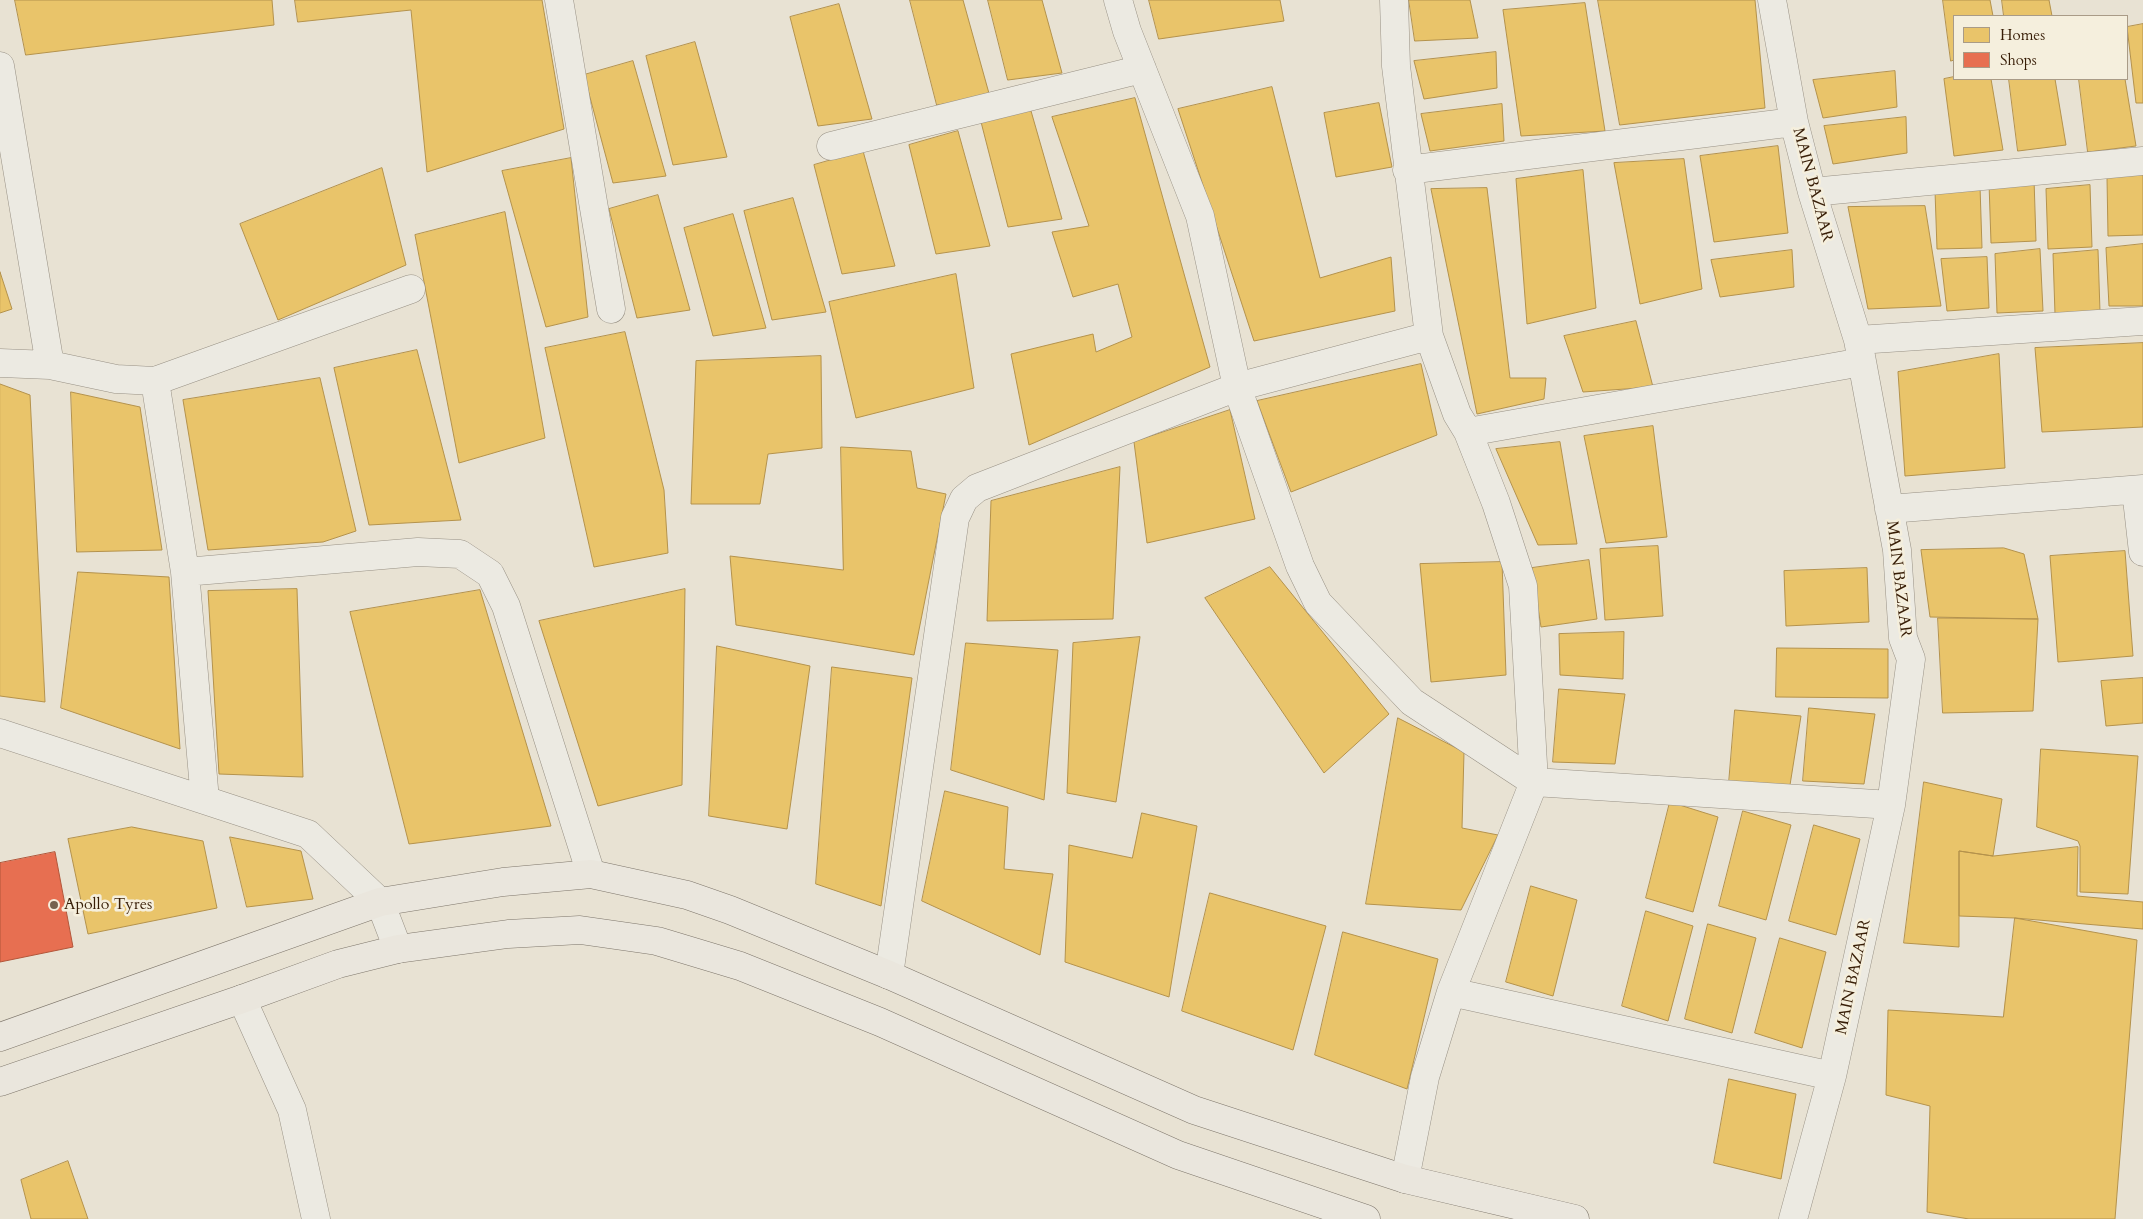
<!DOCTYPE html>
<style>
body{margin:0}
#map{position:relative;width:2143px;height:1219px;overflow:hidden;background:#e8e2d3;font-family:Cardo,serif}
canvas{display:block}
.legend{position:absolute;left:1953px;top:15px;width:175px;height:65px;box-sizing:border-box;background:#f5efdd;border:1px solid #a99b87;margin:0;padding:6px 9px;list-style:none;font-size:15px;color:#371d06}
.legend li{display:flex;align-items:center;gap:10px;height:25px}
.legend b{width:25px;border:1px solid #a99b87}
</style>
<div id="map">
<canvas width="2143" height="1219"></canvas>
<ul class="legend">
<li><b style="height:14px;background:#e9c46a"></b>Homes</li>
<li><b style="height:14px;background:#e76f51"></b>Shops</li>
</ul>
</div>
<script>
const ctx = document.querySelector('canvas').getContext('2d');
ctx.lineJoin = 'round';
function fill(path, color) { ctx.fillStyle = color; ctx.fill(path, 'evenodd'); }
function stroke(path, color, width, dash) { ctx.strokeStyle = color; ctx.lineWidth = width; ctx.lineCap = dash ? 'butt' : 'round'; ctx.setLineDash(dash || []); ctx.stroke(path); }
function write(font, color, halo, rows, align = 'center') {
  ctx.font = font + ' Cardo,serif'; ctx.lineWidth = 5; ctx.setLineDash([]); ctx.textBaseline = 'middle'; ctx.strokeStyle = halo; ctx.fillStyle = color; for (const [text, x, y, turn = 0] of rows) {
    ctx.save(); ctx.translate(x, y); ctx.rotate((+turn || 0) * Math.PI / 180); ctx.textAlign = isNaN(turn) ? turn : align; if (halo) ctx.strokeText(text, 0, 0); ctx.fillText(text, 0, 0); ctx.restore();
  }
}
const homes = new Path2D(`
 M15 0H272L274 25 26 55Z
 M295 0H542L564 129 427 172 411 10 298 22Z
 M910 0H963L990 97 937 105Z
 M988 0H1042L1062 73 1008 80Z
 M1149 0H1280L1284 21 1159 39Z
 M1409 0H1470L1478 38 1415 41Z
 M1598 0H1755L1765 108 1620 125Z
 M1943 0H1990L1993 16H1954V60L1951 61Z
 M2002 0H2049L2052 16H2004Z
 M1585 3 1605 131 1521 136 1503 10Z
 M839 4 872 119 818 126 790 17Z
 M2143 24V103H2136L2127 27Z
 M695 42 727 157 673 165 646 56Z
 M1496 52 1497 88 1424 99 1414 61Z
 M633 61 666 176 613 183 584 75Z
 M1895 71 1897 107 1823 118 1813 80Z
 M1954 77V79H1991L2003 150 1954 156 1944 79Z
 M2009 79H2055L2066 145 2018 151Z
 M2079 79H2125L2136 146 2088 152Z
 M1272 87 1320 278 1391 257 1395 311 1254 341 1178 109Z
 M1135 98 1210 367 1029 445 1011 354 1093 334 1096 352 1132 337 1118 284 1073 297 1052 232 1089 226 1052 117Z
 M1379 103 1392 167 1336 177 1324 113Z
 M1029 104 1062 219 1008 227 980 118Z
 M1502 104 1504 141 1430 151 1421 114Z
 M1906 117 1907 153 1833 164 1824 126Z
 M958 131 990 246 936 254 909 145Z
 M1778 146 1788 233 1714 242 1700 156Z
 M863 151 895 266 842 274 814 165Z
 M571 158 588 317 546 327 502 171Z
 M1684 159 1702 289 1640 304 1614 163Z
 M382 168 406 265 278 320 240 224Z
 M1583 170 1596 308 1527 324 1516 179Z
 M2143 173V235L2108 236 2107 177Z
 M2034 179 2036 241 1991 243 1989 183Z
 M2090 185 2092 247 2048 249 2046 189Z
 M1980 186 1982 248 1937 249 1935 191Z
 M1487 188 1510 378H1546L1544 399 1477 414 1431 189Z
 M658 195 690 310 637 318 609 209Z
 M793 198 826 312 772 320 744 211Z
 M1925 206 1941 306 1868 309 1848 207Z
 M505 212 545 438 459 463 415 235Z
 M733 214 766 328 713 336 684 228Z
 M2143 244V306H2109L2106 248Z
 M2040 249 2043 311 1997 313 1995 254Z
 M1792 250 1794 287 1720 297 1711 260Z
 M2098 250 2100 312 2055 314 2053 254Z
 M1987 257 1989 308 1947 311 1941 259Z
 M0 272 12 309 0 313Z
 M956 274 974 388 856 418 829 302Z
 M1636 321 1653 387 1583 392 1564 336Z
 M625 332 664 490 668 553 594 567 545 348Z
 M2143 343V427L2042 432 2035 348Z
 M417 350 461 520 369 525 334 368Z
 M1999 354 2005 468 1905 476 1898 372Z
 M821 356 822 448 768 454 760 504H691L696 361Z
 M1421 364 1437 435 1291 492 1257 401Z
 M320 378 356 531 323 542 208 550 183 400Z
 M0 384 30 395 45 702 0 696Z
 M71 392 140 407 162 550 77 552Z
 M1230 410 1255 519 1147 543 1134 442Z
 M1653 426 1667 537 1606 543 1584 436Z
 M1560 442 1577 544 1538 545 1496 449Z
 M841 447 911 451 917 488 946 494 914 655 736 625 730 556 843 570Z
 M1120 467 1113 619 987 621 991 501Z
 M1658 546 1663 616 1605 620 1600 549Z
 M2004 548 2024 554 2038 619 1930 617 1921 550Z
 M2125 551 2133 656 2058 662 2050 556Z
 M1589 560 1597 619 1541 627 1532 568Z
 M1502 562 1506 675 1431 682 1420 564Z
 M1270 567 1389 714 1324 773 1205 598Z
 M1867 568 1869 622 1786 626 1784 571Z
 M78 572 169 577 180 749 61 708Z
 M297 589 303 777 219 774 208 591Z
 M685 589 682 785 598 806 539 621Z
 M480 590 551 826 409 844 350 612Z
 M1938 618 2038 619 2033 711 1943 713Z
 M1624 632 1623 679 1560 675 1559 634Z
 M1140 637 1116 802 1067 793 1073 643Z
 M966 643 1058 650 1044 800 951 770Z
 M717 646 810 666 787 829 709 816Z
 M1777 648 1888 649V698L1776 697Z
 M832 667 912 678 881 906 816 884Z
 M2143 678V723L2106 726 2101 681Z
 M1559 689 1625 694 1615 764 1553 762Z
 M1809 708 1875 714 1864 784 1803 781Z
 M1735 710 1801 716 1790 785 1729 783Z
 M1398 718 1464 752 1462 828 1498 835 1461 910 1366 904Z
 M2041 749 2138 756 2128 894 2080 892V846L2078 841 2037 827Z
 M1924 782 2002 799 1993 856 1959 851V947L1904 943Z
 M945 791 1008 807 1004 869 1053 874 1040 955 922 901Z
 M1670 802 1718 817 1693 912 1646 898Z
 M1743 811 1791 825 1766 920 1719 906Z
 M1142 813 1197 826 1169 997 1065 962 1069 845 1132 858Z
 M1814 825 1860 839 1836 935 1789 921Z
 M132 827 203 841 217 908 88 934 68 839Z
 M230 837 301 851 313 899 247 907Z
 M2078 847 2077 896 2143 902V929L2015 918 1959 916V851L1993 856Z
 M1531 886 1577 900 1553 996 1506 982Z
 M1210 893 1326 926 1293 1050 1182 1011Z
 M1646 911 1693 926 1668 1021 1622 1006Z
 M2015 918 2137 940 2115 1219H1969L1927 1212 1930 1106 1886 1095 1888 1010 2003 1017Z
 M1708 924 1756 938 1732 1033 1685 1019Z
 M1343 932 1438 959 1407 1089 1315 1055Z
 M1780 938 1826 952 1802 1048 1755 1033Z
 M1729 1079 1796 1094 1781 1179 1714 1163Z
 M68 1161 88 1219H31L21 1180Z`);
fill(homes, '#e9c46a');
stroke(homes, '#b4924c', 1);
const shops = new Path2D(`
 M55 852 73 947 0 962V863Z`);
fill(shops, '#e76f51');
stroke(shops, '#b2563a', 1);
const minor = new Path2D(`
 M559 0 611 309
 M1118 0 1127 31 1200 216 1237 387 1300 566 1318 603 1412 702 1534 782 1891 805
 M1394 0 1396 66 1429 336 1457 414 1468 432 1496 503 1523 586 1534 782 1451 992 1425 1077 1405 1179
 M1772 0 1794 122 1812 192 1858 340 1897 550 1903 638 1911 659 1891 805 1832 1076 1793 1219
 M0 66 50 365
 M831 146 1142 69
 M1407 170 1794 122
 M1812 192 2143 161
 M1858 340 2143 321
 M0 363 50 365 116 379 155 381 411 289
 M155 381 185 572 205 800
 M1468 432 1862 362
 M2136 490 2143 552
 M1889 509 2143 489
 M185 572 418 552 460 554 490 574 506 606 591 874
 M0 733 308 834 380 902 398 949
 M889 975 955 518 964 499 977 488 1237 387 1429 336
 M1451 992 1832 1076
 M242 999 292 1110 316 1219`);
const major = new Path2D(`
 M0 1037 380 902 503 882 591 874 687 895 730 910 889 975 1194 1110 1405 1179 1575 1219
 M0 1082 242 999 338 964 398 949 508 934 580 930 657 941 740 966 880 1022 1178 1155 1366 1219`);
stroke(minor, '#989185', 29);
stroke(major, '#7e766b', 29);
stroke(minor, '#eceae2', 28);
stroke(major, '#eae6dd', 28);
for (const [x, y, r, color] of [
 [54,905,5,"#75624e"]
]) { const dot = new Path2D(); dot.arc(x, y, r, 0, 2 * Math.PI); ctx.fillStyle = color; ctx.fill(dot); stroke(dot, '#f5efdd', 2); }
write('16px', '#371d06', '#f5efdd', [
 ["MAIN BAZAAR",1812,185,75],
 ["MAIN BAZAAR",1898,579,83],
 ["MAIN BAZAAR",1854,977,-78]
]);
write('16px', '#371d06', '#f5efdd', [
 ["Apollo Tyres",64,905]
], 'left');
</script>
